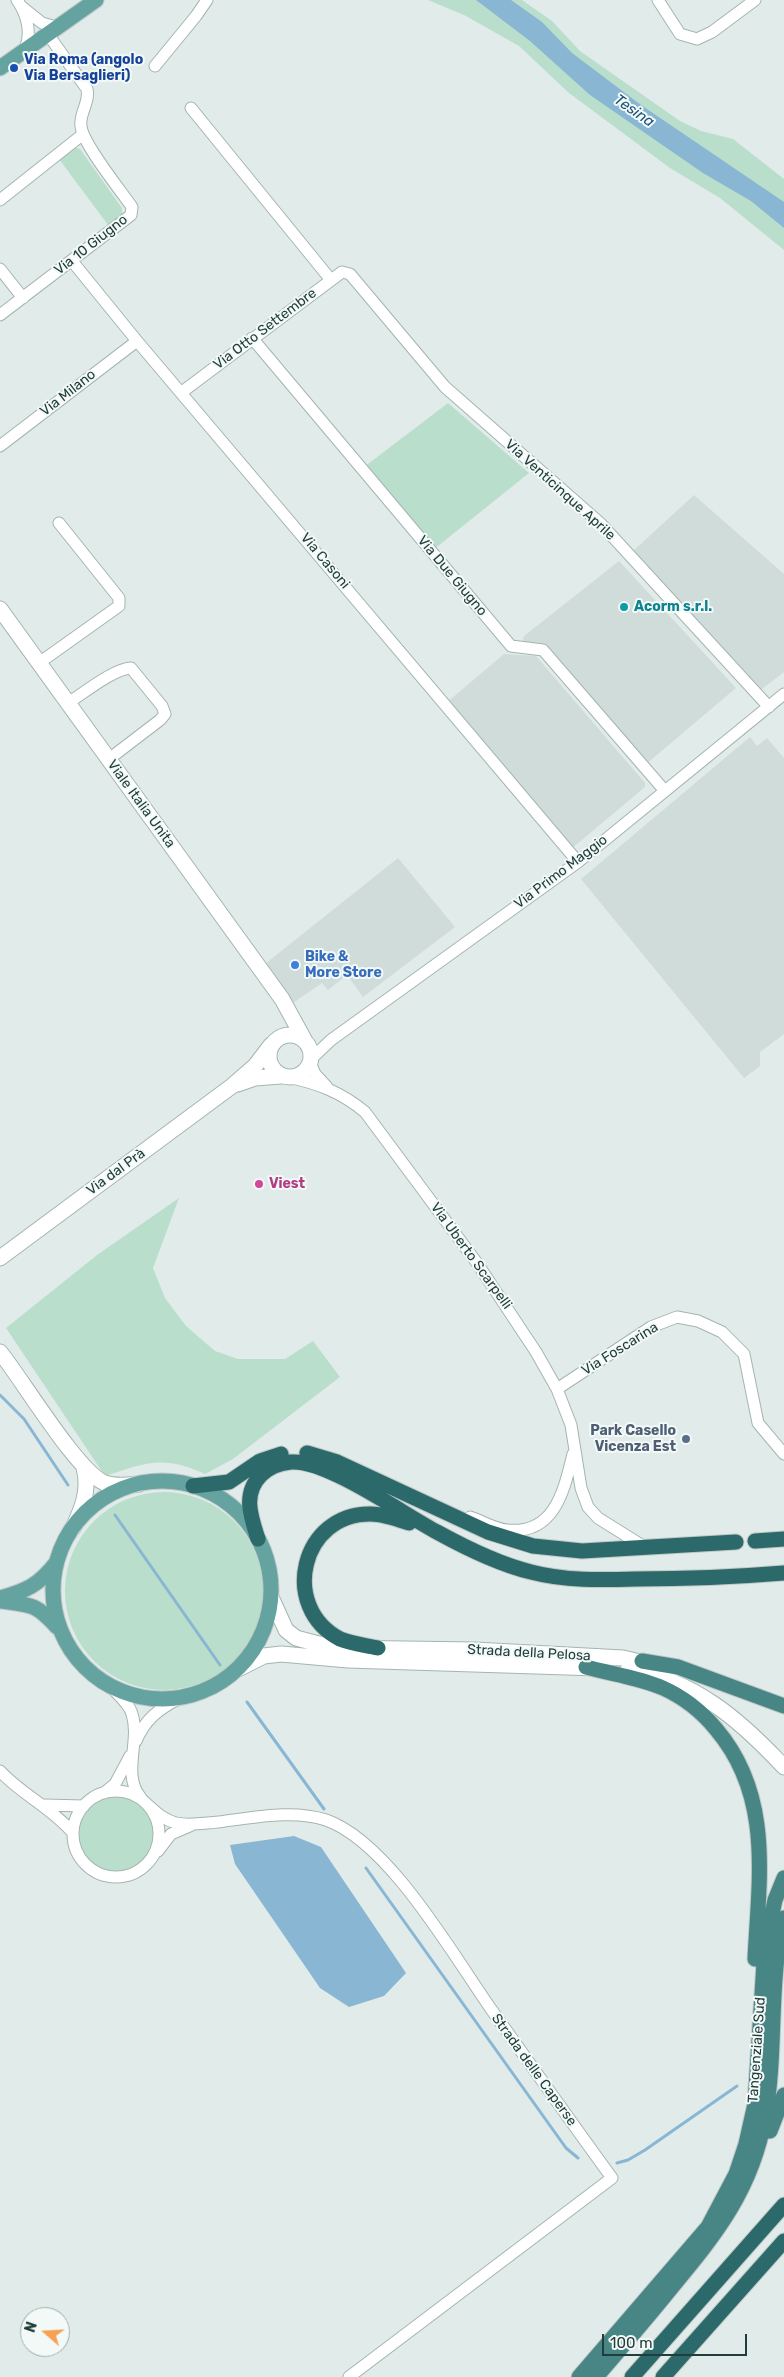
<!DOCTYPE html>
<meta charset="utf-8">
<style>
body{margin:0}
#map{position:relative;width:784px;height:2377px;overflow:hidden;background:#e1ecea;font-family:Rubik,sans-serif}
canvas{display:block}
.north{position:absolute;left:20px;top:2307px;width:50px;height:50px;box-sizing:border-box;background:#f2f9f7;border:1px solid #9eaeac;border-radius:50%;rotate:289deg;font-size:14px;font-weight:700;line-height:20px;text-align:center;color:#213e3c}
.north::after{content:'';display:block;margin:auto;width:18px;height:22px;background:#f5a257;clip-path:polygon(50% 0,100% 100%,50% 72%,0 100%)}
.scale{position:absolute;left:602px;top:2334px;width:145px;height:22px;box-sizing:border-box;border:2px solid #213e3c;border-top:0;padding-left:6px;font-size:15px;line-height:18px;white-space:nowrap;color:#213e3c;-webkit-text-stroke:4px #f2f9f7;paint-order:stroke}
</style>
<div id="map">
<canvas width="784" height="2377"></canvas>
<div class="north">N</div>
<div class="scale">100 m</div>
</div>
<script>
const ctx = document.querySelector('canvas').getContext('2d');
ctx.lineJoin = 'round';
function fill(path, color) { ctx.fillStyle = color; ctx.fill(path, 'evenodd'); }
function stroke(path, color, width, dash) { ctx.strokeStyle = color; ctx.lineWidth = width; ctx.lineCap = dash ? 'butt' : 'round'; ctx.setLineDash(dash || []); ctx.stroke(path); }
function write(font, color, halo, rows, align = 'center') {
  ctx.font = font + ' Rubik,sans-serif'; ctx.lineWidth = 4; ctx.setLineDash([]); ctx.textBaseline = 'middle'; ctx.strokeStyle = halo; ctx.fillStyle = color; for (const [text, x, y, turn = 0] of rows) {
    ctx.save(); ctx.translate(x, y); ctx.rotate((+turn || 0) * Math.PI / 180); ctx.textAlign = isNaN(turn) ? turn : align; if (halo) ctx.strokeText(text, 0, 0); ctx.fillText(text, 0, 0); ctx.restore();
  }
}
fill(new Path2D(`
 M694 495 784 574V672L758 692 632 552Z
 M619 561 736 688 645 765 541 644 522 643 524 636Z
 M504 654 536 656 645 783V787L570 850 445 704Z
 M750 737 757 746 767 738 784 758V1034L760 1052V1066L744 1078 581 879Z
 M398 858 455 927 363 997 347 975 328 990 322 983 293 1003 284 993 265 964Z`), '#d0dcd9');
fill(new Path2D(`
 M428 0H522L552 21 580 51 680 121 701 131 733 139 784 179V250L720 198 670 168 569 93 519 46 466 16Z
 M73 147 80 149 122 208V214L108 225 59 159Z
 M448 403 529 473 433 550 364 467Z
 M179 1198 153 1268 165 1298 186 1326 215 1351 238 1359H285L313 1341 340 1377 233 1459 205 1474C164 1455 147 1462 105 1476L6 1328 97 1255Z
 M65 1591a99 99 0 1 1 198 0a99 99 0 1 1-198 0Z
 M79 1834a37 37 0 1 1 74 0a37 37 0 1 1-74 0Z`), '#badecc');
fill(new Path2D(`
 M476 0H511L542 22 572 53 641 105 784 202V228L751 201 703 173 590 95 530 41Z
 M294 1836 321 1847 406 1973 384 1996 349 2007 320 1988 235 1864 230 1845Z`), '#88b6d3');
stroke(new Path2D(`
 M0 1395 24 1419 68 1485
 M115 1515 220 1665
 M247 1702 324 1809
 M366 1868 566 2148 578 2158
 M617 2163 628 2160 645 2150 737 2086`), '#88b6d3', 3);
const minor = new Path2D(`
 M17 0C27 14 32 33 25 49
 M658 0 680 34 697 39 712 32 755 0
 M22 7 42 23 56 27
 M155 66 196 16 207 0
 M191 108 331 280
 M0 200 82 135
 M72 261 137 341 578 862
 M0 269 23 298
 M0 315 131 215 132 207C121 191 82 143 81 126 79 113 90 103 87 89L47 33
 M252 338 511 646 543 650 665 791
 M182 392 342 272 350 274 445 387 601 524 769 707
 M0 446 137 341
 M39 663 119 606V598L59 523
 M68 703C84 693 113 669 131 668L162 706 165 714 160 720 109 759
 M311 1059 331 1040 578 862 784 694
 M310 1062 315 1074 327 1087
 M287 1077C317 1083 341 1092 365 1112L477 1263 536 1352 557 1389 571 1425 581 1488 588 1507 598 1518 646 1548
 M557 1389 651 1327 677 1317 698 1321 722 1332 744 1354 758 1423 784 1454
 M470 1517C482 1521 495 1529 507 1530 555 1535 564 1490 573 1454
 M108 1684C116 1693 129 1703 132 1714 141 1742 121 1774 141 1798
 M136 1741C145 1719 159 1709 180 1698
 M0 1771C22 1795 51 1807 73 1833
 M73 1834a43 43 0 1 1 86 0a43 43 0 1 1-86 0Z
 M104 1793 115 1784 130 1756
 M45 1805 84 1806
 M148 1805C157 1813 164 1820 176 1823 190 1826 204 1823 218 1822 253 1818 292 1809 326 1820 389 1842 453 1955 491 2009 531 2065 571 2122 612 2178L349 2377
 M158 1851 171 1834 192 1825`);
const tertiary = new Path2D(`
 M0 609 282 999 305 1041
 M269 1056a21 21 0 1 1 42 0a21 21 0 1 1-42 0Z
 M238 1084 255 1078 281 1076
 M0 1258 232 1086 255 1066 271 1045
 M0 1352C22 1379 78 1473 105 1483 116 1487 128 1485 139 1484
 M73 1528C82 1509 90 1490 84 1468
 M271 1597 286 1630 296 1638 334 1648 475 1650 623 1658 653 1665
 M238 1669 264 1656 281 1654 348 1660 598 1668
 M628 1670C694 1679 741 1721 784 1767`);
const primary = new Path2D(`
 M0 68 96 0
 M53 1590a109 109 0 1 1 218 0a109 109 0 1 1-218 0Z
 M0 1598C26 1591 39 1585 56 1563
 M1 1601C32 1605 36 1604 57 1627`);
const trunk = new Path2D(`
 M642 1661 678 1667 784 1706
 M586 1667C611 1674 638 1677 663 1688 683 1697 702 1712 716 1729 773 1796 759 1878 755 1959
 M770 2131 784 2095
 M579 2377 708 2227 736 2174 746 2144 755 2104 765 1947 775 1900 784 1878
 M596 2377C622 2347 647 2318 672 2287 717 2233 752 2189 765 2117 777 2051 768 1983 784 1918`);
const motorway = new Path2D(`
 M307 1453 337 1462 488 1532 533 1546 582 1551 736 1542
 M193 1486 229 1482 260 1461 281 1454
 M258 1539C251 1517 242 1494 261 1475 269 1467 280 1463 291 1462 326 1459 403 1514 437 1532 466 1548 498 1564 531 1572 565 1581 601 1580 636 1579 686 1579 735 1577 784 1573
 M755 1541 784 1539
 M378 1648C365 1645 352 1644 340 1639 279 1607 301 1513 371 1514 383 1514 397 1519 409 1523
 M632 2377 784 2205
 M663 2377 784 2241`);
stroke(minor, '#a4b4b2', 13);
stroke(tertiary, '#a4b4b2', 17);
stroke(primary, '#c1c9c8', 17);
stroke(trunk, '#c1c9c8', 17);
stroke(motorway, '#c1c9c8', 17);
stroke(minor, '#fff', 11);
stroke(tertiary, '#fff', 15);
stroke(primary, '#65a3a1', 15);
stroke(trunk, '#488686', 15);
stroke(motorway, '#2c696a', 15);
for (const [x, y, r, color] of [
 [14,68,5,"#1a4fb4"],
 [624,607,5,"#0f9aa8"],
 [295,965,5,"#3f7fe0"],
 [259,1184,5,"#d1479c"],
 [686,1439,5,"#5c6f8a"]
]) { const dot = new Path2D(); dot.arc(x, y, r, 0, 2 * Math.PI); ctx.fillStyle = color; ctx.fill(dot); stroke(dot, '#f2f9f7', 2); }
write('bold 14px', '#164399', '#f2f9f7', [
 ["Via Roma (angolo",24,60],
 ["Via Bersaglieri)",24,76]
], 'left');
write('14px', '#213e3c', '#f2f9f7', [
 ["Via 10 Giugno",91,245,-38],
 ["Via Otto Settembre",265,329,-37],
 ["Via Milano",68,393,-38],
 ["Via Venticinque Aprile",560,490,42],
 ["Via Casoni",325,561,50],
 ["Via Due Giugno",452,576,50],
 ["Viale Italia Unita",141,804,54],
 ["Via Primo Maggio",561,872,-37],
 ["Via dal Prà",116,1172,-36],
 ["Via Uberto Scarpelli",471,1256,54],
 ["Via Foscarina",620,1349,-32],
 ["Strada della Pelosa",529,1653,3],
 ["Tangenziale Sud",757,2050,-86],
 ["Strada delle Caperse",534,2070,54]
]);
write('bold 14px', '#0d838f', '#f2f9f7', [
 ["Acorm s.r.l.",634,607]
], 'left');
write('bold 14px', '#366cbe', '#f2f9f7', [
 ["Bike &",305,957],
 ["More Store",305,973]
], 'left');
write('bold 14px', '#b23c85', '#f2f9f7', [
 ["Viest",269,1184]
], 'left');
write('bold 14px', '#4e5e75', '#f2f9f7', [
 ["Park Casello",676,1431],
 ["Vicenza Est",676,1447]
], 'right');
write('italic 15px', '#1a547b', '#f2f9f7', [
 ["Tesina",634,111,35]
]);
</script>
